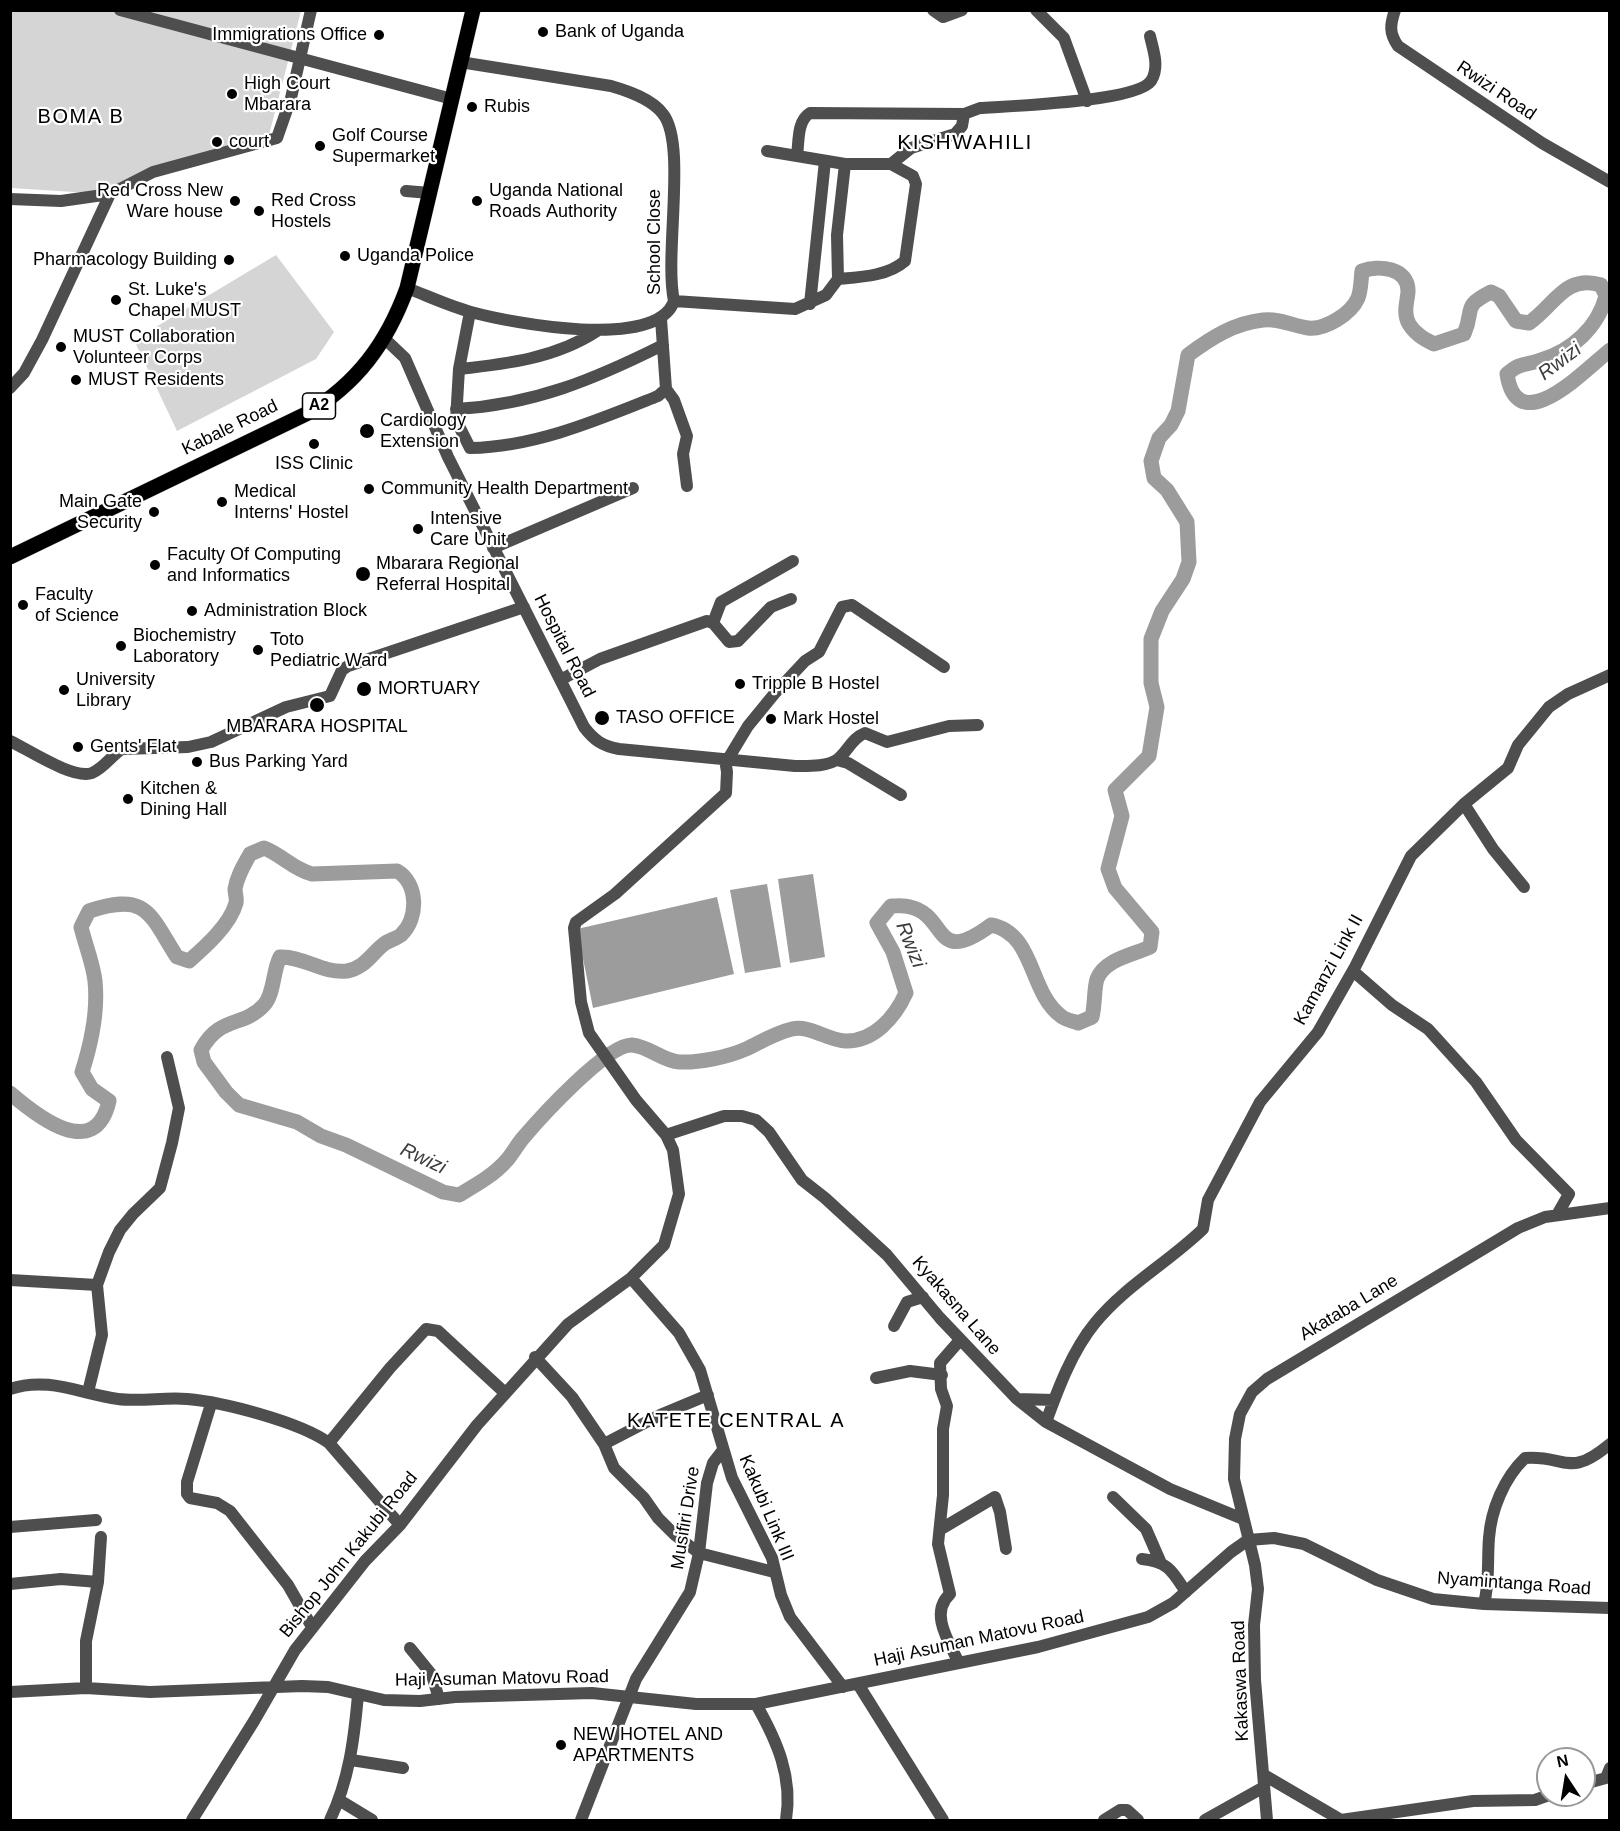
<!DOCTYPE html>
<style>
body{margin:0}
#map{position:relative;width:1620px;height:1831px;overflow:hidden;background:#fff;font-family:Helvetica,sans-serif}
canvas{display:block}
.frame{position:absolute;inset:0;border:12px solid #000;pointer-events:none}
.north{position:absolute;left:1536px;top:1747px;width:60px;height:60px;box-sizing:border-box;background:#fff;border:2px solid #999;border-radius:50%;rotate:348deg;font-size:16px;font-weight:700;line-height:24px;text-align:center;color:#000}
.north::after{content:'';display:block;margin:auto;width:21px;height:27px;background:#000;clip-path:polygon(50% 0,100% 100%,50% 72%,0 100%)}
</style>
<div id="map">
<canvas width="1620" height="1831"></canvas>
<div class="frame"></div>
<div class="north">N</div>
</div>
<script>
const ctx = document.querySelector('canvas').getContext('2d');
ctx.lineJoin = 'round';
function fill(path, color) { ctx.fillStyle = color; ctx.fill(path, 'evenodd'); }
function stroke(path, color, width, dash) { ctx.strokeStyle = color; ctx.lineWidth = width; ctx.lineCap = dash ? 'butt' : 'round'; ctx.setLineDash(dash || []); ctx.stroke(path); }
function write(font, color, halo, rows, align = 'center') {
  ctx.font = font + ' Helvetica,sans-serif'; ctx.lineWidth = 4.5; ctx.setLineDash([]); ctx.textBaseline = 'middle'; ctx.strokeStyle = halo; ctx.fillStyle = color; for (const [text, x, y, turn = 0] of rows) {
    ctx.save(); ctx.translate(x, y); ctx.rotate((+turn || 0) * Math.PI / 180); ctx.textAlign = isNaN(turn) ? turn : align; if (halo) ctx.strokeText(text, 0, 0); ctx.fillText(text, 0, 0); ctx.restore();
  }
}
fill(new Path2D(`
 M10 11H301L268 139 105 194 11 188Z
 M276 255 334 332 316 359 177 431 134 340Z`), '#d5d5d5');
fill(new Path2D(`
 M813 874 825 957 790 963 778 879Z
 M767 884 781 967 745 973 730 890Z
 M717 897 734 974 593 1008 577 929Z`), '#9c9c9c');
stroke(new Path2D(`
 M10 1093C38 1117 95 1162 109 1101L92 1089 82 1072C91 1044 98 1010 95 981 93 963 85 944 81 927L89 911C147 892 149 913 177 957L189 961C205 947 230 925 236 903 237 898 235 893 235 889 237 876 244 865 250 854L264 848C282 855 293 869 312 874L397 871C418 883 419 918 401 935 396 939 389 940 384 944 372 953 365 968 347 971 323 974 303 956 280 957 273 970 274 995 264 1005 243 1028 220 1015 201 1050L204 1062 226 1092 239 1105 297 1122 321 1136 346 1145 443 1192 459 1195C476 1185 494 1175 507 1160 513 1153 517 1145 523 1138 540 1118 607 1044 632 1045 648 1046 663 1061 679 1062 699 1063 728 1057 746 1049 761 1042 775 1033 792 1029 810 1025 827 1040 845 1041 874 1042 895 1017 906 993L893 952 877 923 891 906C897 906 904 905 910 907 948 915 933 968 991 925 1035 933 1029 993 1061 1016 1065 1020 1073 1021 1078 1023L1092 1017C1095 1006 1094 988 1097 979 1105 959 1133 955 1150 947L1152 932 1115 888 1108 869 1122 816 1115 790 1149 756 1157 707 1151 683V639L1162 611 1183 579 1189 562 1187 522 1167 490 1154 478 1151 461 1159 438 1171 425 1178 411 1188 355C1211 338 1234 323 1263 320 1280 318 1292 326 1308 328 1325 330 1351 314 1358 298 1361 291 1361 279 1362 271 1378 265 1409 267 1408 292 1407 303 1403 313 1409 324 1415 334 1424 339 1434 344L1464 334C1475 309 1461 307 1491 292L1499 296 1516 321 1529 323C1555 305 1565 274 1601 285L1606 296C1598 327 1572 351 1541 360 1525 366 1522 361 1507 374 1517 442 1585 370 1610 350`), '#9c9c9c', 15);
const major = new Path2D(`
 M10 557 306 414C357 384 387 343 407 288L473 10`);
stroke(major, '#dbdbdb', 16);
stroke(new Path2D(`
 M120 10 452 99
 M933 10 943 17 962 10
 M1036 10 1064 38 1087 101
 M1395 10C1390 25 1389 33 1398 46L1542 143 1610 182
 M797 156C799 141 797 121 810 113L964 114 980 108C1010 106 1136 102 1151 81 1160 67 1153 50 1150 36
 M845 164H891L911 148 955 134 962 126 964 114
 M406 191 430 193
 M10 199 61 201 110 194
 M838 279C861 277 888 276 905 261L916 184 913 176 891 164
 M407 288C428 296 449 306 471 312 511 323 657 351 674 301 664 255 687 144 663 114 652 99 628 91 611 86L460 62
 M674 301 795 309 826 295 838 279 837 235 845 164 767 151
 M810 304 825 161
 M470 312 459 369 456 420 470 448C535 447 598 420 658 396L666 389 661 319
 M385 339 405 358 448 457 584 727C594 740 602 746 619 749L795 766C808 766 827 767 838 759 848 751 852 738 865 733L887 742 949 726 978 725
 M459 369C507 364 556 358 597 331
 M10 388 24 373 42 340 110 194 153 172 277 138 291 98 311 10
 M666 389 674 400 687 436 683 454 687 486
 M456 409C533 405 595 379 663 345
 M493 548 633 488
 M713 623 721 602 793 561
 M562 679 600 659 707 621 713 623 729 642 738 641 771 607 791 599
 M10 741C29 750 74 780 92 773 104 768 111 756 122 749L188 747 211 742 286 707 330 696 342 670 348 666 524 607
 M728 759 748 726 775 693 805 661 819 652 842 607 852 605 944 667
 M837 760 848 763 901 795
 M1464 804 1493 849 1524 887
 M1353 971 1392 1005 1428 1029 1476 1082 1516 1140 1569 1194 1557 1215
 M666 1135 724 1116H742L756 1120 769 1132 802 1180 825 1198 887 1255 940 1318 1017 1399 1046 1422 1170 1489 1243 1519
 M631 1278 679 1333 700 1370 732 1478 772 1558 781 1595 790 1617 843 1687
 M10 1280 97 1285
 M894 1326 907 1302 923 1297
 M535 1357 572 1397 604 1444 660 1415 708 1395
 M876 1378 910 1371 942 1375
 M10 1389C48 1376 81 1394 118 1399 141 1402 164 1397 187 1399 223 1402 300 1422 329 1443L400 1525
 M88 1392 102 1335 97 1285 109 1252 120 1230 133 1214 160 1188 172 1143 179 1108 167 1057
 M1017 1399 1054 1400
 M211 1404 187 1482V1494L190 1498 217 1503 230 1511 288 1585 312 1627
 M1046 1422C1058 1389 1072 1351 1095 1323 1125 1286 1169 1262 1203 1229L1208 1200 1260 1102 1318 1032 1355 967 1411 856 1464 804 1508 768 1518 745 1549 707 1568 694 1610 675
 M329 1443 390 1368 426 1329 438 1331 504 1392
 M604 1444 614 1468 644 1498 658 1518 675 1535 699 1553 774 1572
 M1113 1497 1146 1529 1160 1561
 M10 1527 96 1520
 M941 1529 995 1497 1000 1512 1006 1549
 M1142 1559C1169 1562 1172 1571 1186 1592
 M10 1584 61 1579 98 1582
 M1484 1604C1490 1580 1487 1562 1489 1538 1491 1510 1504 1478 1525 1458 1567 1455 1568 1479 1610 1444
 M410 1648 432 1675 439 1699
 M959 1663C949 1642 929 1613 950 1594L938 1544 943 1495V1429L947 1406 941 1389 940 1363 960 1340
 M858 1684 943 1820
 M86 1688V1641L98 1582 101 1537
 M10 1692 86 1688 150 1692 302 1686 328 1687 384 1700 420 1701 455 1697 592 1693 696 1704H756L1038 1647 1148 1617 1173 1603 1231 1552 1248 1540 1274 1538 1304 1544 1377 1580 1433 1599 1484 1604 1610 1608
 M756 1704C777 1741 793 1777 786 1820
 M351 1760 403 1768
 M1264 1775 1341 1820
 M1584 1784 1606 1778 1610 1768
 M339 1800 372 1820
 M192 1820 254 1721 295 1650 365 1561 400 1525 477 1425 568 1324 631 1278 664 1245 679 1194 673 1150 666 1135 636 1100 589 1033 581 1002 574 928 576 922 615 894 726 793 727 772 725 759
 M330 1820C349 1780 354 1740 358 1695
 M581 1820 636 1679 690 1592 699 1553 707 1483 713 1463 723 1450
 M1104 1820 1120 1810H1127L1138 1820
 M1205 1820 1264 1787
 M1267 1820 1255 1680 1254 1625 1258 1589 1255 1565 1234 1479 1235 1439 1240 1414 1252 1392 1267 1379 1518 1228 1545 1217 1610 1208
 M1341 1820 1473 1801 1535 1800 1549 1795`), '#4e4e4e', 12);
stroke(major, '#000', 15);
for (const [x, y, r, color] of [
 [543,32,6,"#000"],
 [379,35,6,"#000"],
 [232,94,6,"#000"],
 [472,107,6,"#000"],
 [217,142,6,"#000"],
 [320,146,6,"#000"],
 [235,201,6,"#000"],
 [477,201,6,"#000"],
 [259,211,6,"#000"],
 [345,256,6,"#000"],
 [229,260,6,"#000"],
 [116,300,6,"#000"],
 [61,347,6,"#000"],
 [76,380,6,"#000"],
 [367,431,8,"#000"],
 [314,444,6,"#000"],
 [369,489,6,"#000"],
 [222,502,6,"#000"],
 [154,512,6,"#000"],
 [418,529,6,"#000"],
 [155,565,6,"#000"],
 [363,574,8,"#000"],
 [23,605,6,"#000"],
 [192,611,6,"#000"],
 [121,646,6,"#000"],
 [258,650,6,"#000"],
 [740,684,6,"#000"],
 [364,689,8,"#000"],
 [64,690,6,"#000"],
 [317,705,8,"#000"],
 [602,718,8,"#000"],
 [771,719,6,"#000"],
 [78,747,6,"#000"],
 [197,762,6,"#000"],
 [128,799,6,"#000"],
 [561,1745,6,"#000"]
]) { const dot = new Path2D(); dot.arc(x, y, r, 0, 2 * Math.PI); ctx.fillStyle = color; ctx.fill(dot); stroke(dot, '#fff', 2); }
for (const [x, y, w] of [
 [319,406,33]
]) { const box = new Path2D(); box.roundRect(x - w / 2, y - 13, w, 26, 4.5); ctx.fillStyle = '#fff'; ctx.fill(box); stroke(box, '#000', 1.5); }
write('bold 16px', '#000', null, [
 ["A2",319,406]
]);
write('18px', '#000', '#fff', [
 ["Bank of Uganda",555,32],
 ["Immigrations Office",367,35,"right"],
 ["High Court",244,84],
 ["Mbarara",244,105],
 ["Rubis",484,107],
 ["Golf Course",332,136],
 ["Supermarket",332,157],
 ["court",229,142],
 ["Red Cross New",223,191,"right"],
 ["Ware house",223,212,"right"],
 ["Uganda National",489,191],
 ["Roads Authority",489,212],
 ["Red Cross",271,201],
 ["Hostels",271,222],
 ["Uganda Police",357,256],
 ["Pharmacology Building",217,260,"right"],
 ["St. Luke's",128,290],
 ["Chapel MUST",128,311],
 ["MUST Collaboration",73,337],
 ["Volunteer Corps",73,358],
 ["MUST Residents",88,380],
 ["Cardiology",380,421],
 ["Extension",380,442],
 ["ISS Clinic",314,464,"center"],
 ["Community Health Department",381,489],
 ["Medical",234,492],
 ["Interns' Hostel",234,513],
 ["Main Gate",142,502,"right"],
 ["Security",142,523,"right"],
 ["Intensive",430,519],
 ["Care Unit",430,540],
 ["Faculty Of Computing",167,555],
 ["and Informatics",167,576],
 ["Mbarara Regional",376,564],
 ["Referral Hospital",376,585],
 ["Faculty",35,595],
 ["of Science",35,616],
 ["Administration Block",204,611],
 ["Biochemistry",133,636],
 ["Laboratory",133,657],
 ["Toto",270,640],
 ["Pediatric Ward",270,661],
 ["University",76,680],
 ["Library",76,701],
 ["Tripple B Hostel",752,684],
 ["MORTUARY",378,689],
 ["TASO OFFICE",616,718],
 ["Mark Hostel",783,719],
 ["MBARARA HOSPITAL",317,727,"center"],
 ["Gents' Flat",90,747],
 ["Bus Parking Yard",209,762],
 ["Kitchen &",140,789],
 ["Dining Hall",140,810],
 ["NEW HOTEL AND",573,1735],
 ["APARTMENTS",573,1756]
], 'left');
write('18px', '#000', '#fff', [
 ["Rwizi Road",1496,91,34],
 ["School Close",655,242,-90],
 ["Kabale Road",230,428,-26],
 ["Hospital Road",564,646,63],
 ["Kamanzi Link II",1329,970,-61],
 ["Kyakasna Lane",956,1306,49],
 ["Akataba Lane",1349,1308,-31],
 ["Kakubi Link III",766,1508,67],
 ["Musifiri Drive",686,1518,-81],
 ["Bishop John Kakubi Road",349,1555,-51],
 ["Nyamintanga Road",1514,1584,4],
 ["Haji Asuman Matovu Road",979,1639,-12],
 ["Haji Asuman Matovu Road",502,1679,-1],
 ["Kakaswa Road",1241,1681,-92]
]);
ctx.letterSpacing = '1.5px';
write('20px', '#000', '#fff', [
 ["BOMA B",81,117],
 ["KATETE CENTRAL A",736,1421]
]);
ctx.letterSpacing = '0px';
write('italic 20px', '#3d3d3d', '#fff', [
 ["Rwizi",1560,362,-37],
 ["Rwizi",910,945,68],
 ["Rwizi",423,1159,25]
]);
ctx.letterSpacing = '1.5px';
write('21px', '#000', '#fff', [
 ["KISHWAHILI",965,143]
]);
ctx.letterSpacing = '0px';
</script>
